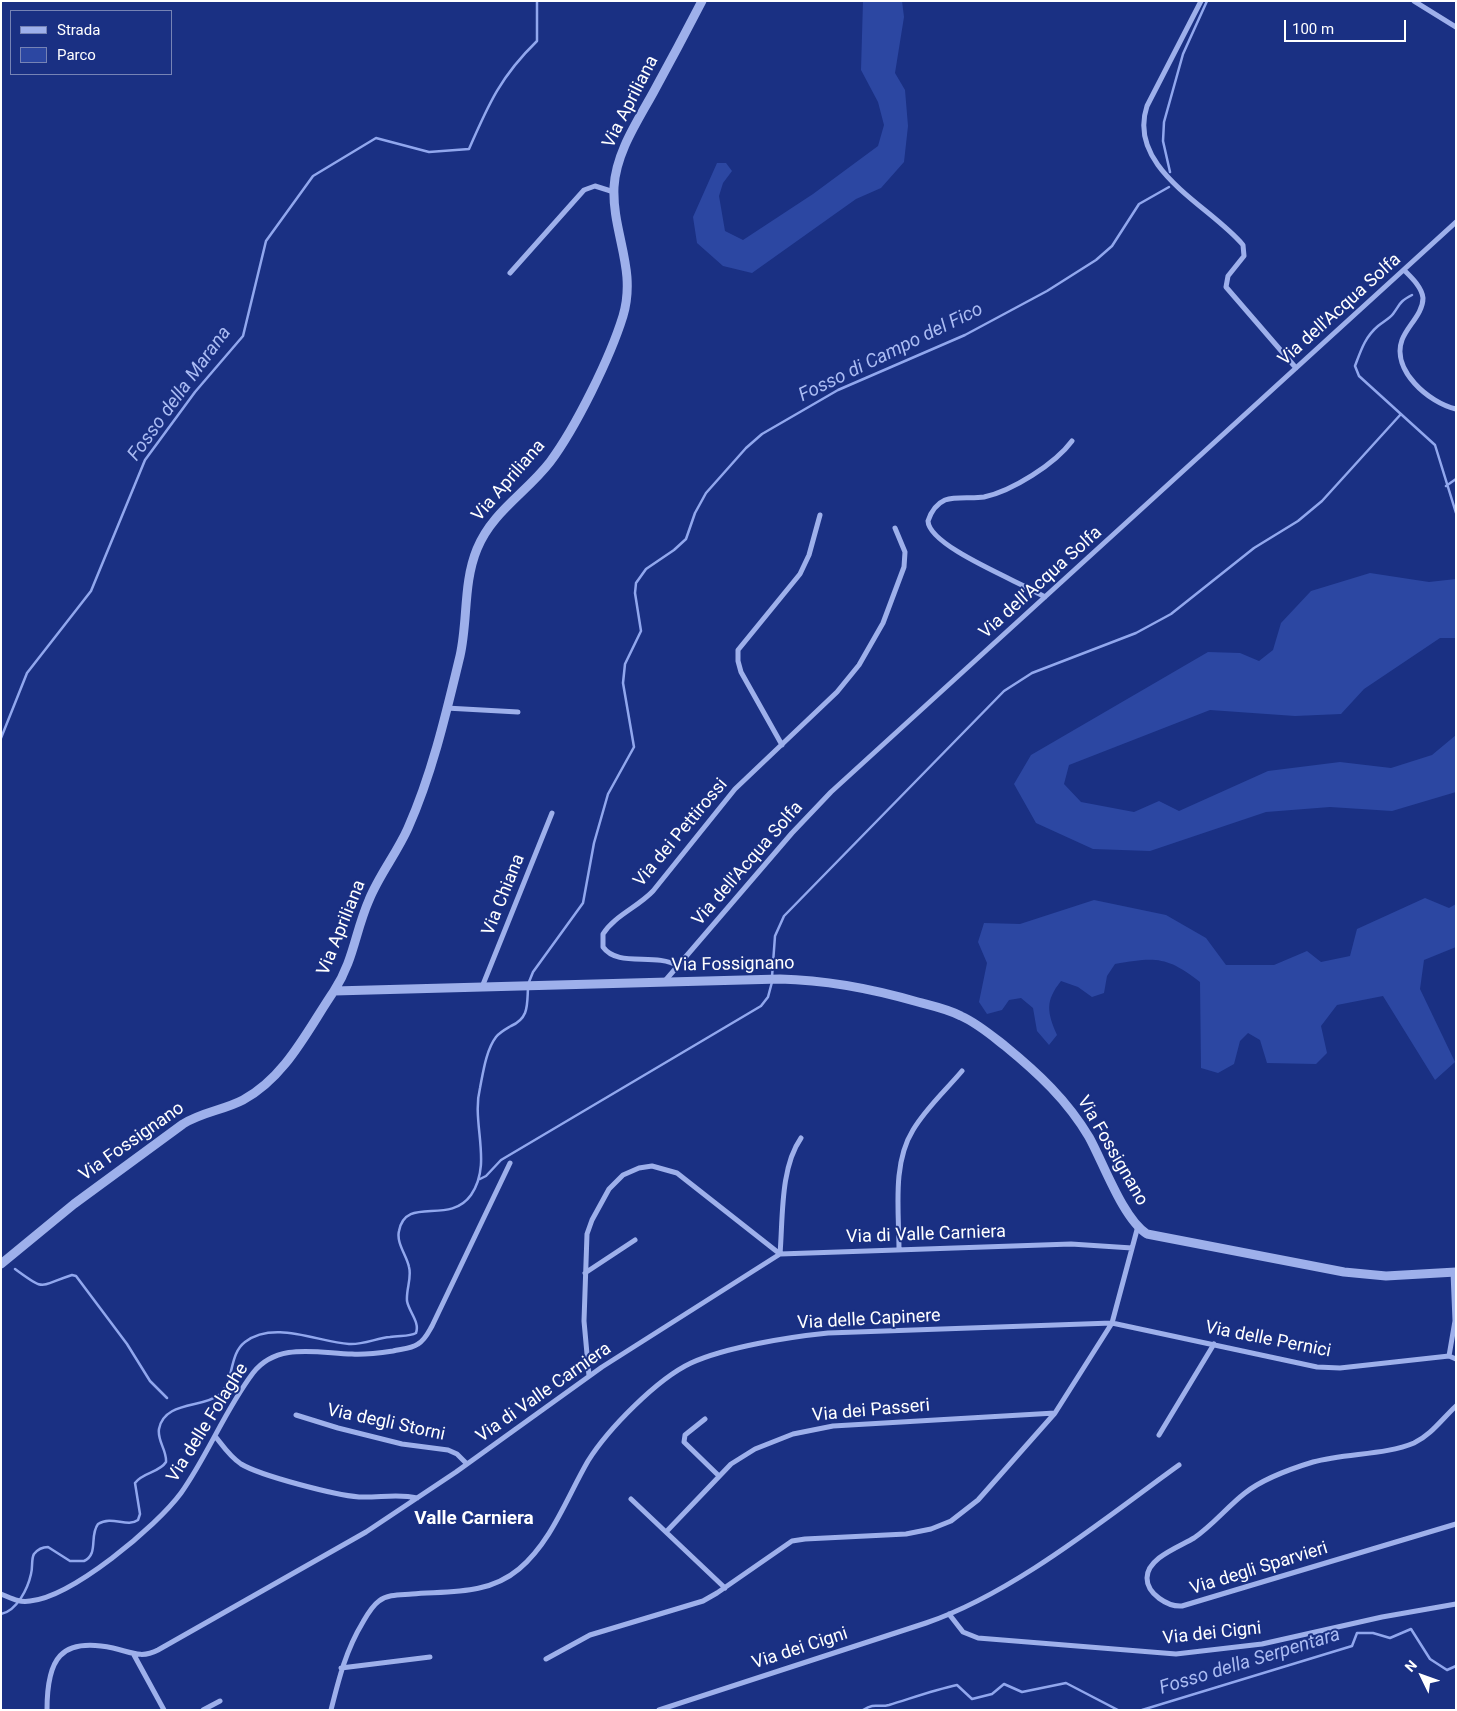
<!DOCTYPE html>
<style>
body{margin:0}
#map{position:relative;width:1457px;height:1711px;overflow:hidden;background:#1a3083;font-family:Roboto,sans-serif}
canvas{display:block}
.frame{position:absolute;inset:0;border:2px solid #fff;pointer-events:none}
.legend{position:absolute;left:10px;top:10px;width:162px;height:65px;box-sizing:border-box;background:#1a3083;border:1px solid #7683b5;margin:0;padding:6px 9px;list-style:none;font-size:15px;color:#fff}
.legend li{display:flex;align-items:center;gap:10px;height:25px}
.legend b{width:25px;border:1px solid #7683b5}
.north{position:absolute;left:1397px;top:1651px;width:50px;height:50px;-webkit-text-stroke:4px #1a3083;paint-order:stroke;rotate:312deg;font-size:14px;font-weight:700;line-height:20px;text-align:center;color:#fff}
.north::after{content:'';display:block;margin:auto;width:18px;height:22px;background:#fff;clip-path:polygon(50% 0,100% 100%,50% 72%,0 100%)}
.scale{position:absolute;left:1284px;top:20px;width:122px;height:22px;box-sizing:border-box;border:2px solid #fff;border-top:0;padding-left:6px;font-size:15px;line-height:18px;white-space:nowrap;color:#fff;-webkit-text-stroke:4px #1a3083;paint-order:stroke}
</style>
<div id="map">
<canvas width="1457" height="1711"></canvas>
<div class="frame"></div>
<ul class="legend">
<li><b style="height:6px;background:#9eb0eb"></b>Strada</li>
<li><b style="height:14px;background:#2c47a2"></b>Parco</li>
</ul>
<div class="north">N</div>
<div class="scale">100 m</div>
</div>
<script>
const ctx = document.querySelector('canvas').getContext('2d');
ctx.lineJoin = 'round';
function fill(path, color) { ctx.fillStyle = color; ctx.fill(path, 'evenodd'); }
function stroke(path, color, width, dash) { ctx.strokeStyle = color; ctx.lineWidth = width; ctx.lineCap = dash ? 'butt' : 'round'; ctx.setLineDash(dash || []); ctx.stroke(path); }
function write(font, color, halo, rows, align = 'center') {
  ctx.font = font + ' Roboto,sans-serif'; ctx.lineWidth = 4; ctx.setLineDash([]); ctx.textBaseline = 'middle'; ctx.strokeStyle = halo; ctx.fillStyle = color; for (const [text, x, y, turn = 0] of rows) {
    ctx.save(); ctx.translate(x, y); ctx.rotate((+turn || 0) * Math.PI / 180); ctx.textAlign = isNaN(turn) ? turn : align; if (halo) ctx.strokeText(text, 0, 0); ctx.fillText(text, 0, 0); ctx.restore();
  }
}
fill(new Path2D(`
 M863 1H902L904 17 895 73 905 90 908 126 904 162 881 188 856 199 752 273 723 266 697 243 693 217 717 163H726L732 171 723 183 719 196 725 231 743 240 813 194 878 146 884 125 878 102 861 70Z
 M1370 573 1429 582 1456 579V638H1440L1364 689 1341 714 1295 716 1210 710 1069 765 1064 784 1081 802 1134 812 1159 801 1179 811 1268 771 1340 762 1391 768 1432 755 1456 735V792L1392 811 1330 807 1266 812 1150 851 1093 849 1036 823 1014 784 1031 755 1208 652 1240 653 1259 661 1273 650 1281 623 1311 591Z
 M1425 898 1449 908 1456 904V947L1424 960 1420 989 1455 1062 1435 1080 1383 996 1337 1005 1321 1026 1327 1053 1316 1064 1267 1063 1260 1040 1248 1033 1240 1041 1234 1064 1218 1073 1201 1068 1200 982C1167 956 1155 957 1115 964L1107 976 1104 993 1092 997 1078 987 1061 981C1045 1001 1047 1012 1057 1035L1049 1045 1037 1031 1033 1008 1021 998 1009 1000 1002 1010 987 1014 979 1002 987 963 978 942 984 923 1020 924 1094 900 1166 915 1206 938 1226 965H1274L1307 951 1321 962 1350 956 1357 929Z`), '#2c47a2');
stroke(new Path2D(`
 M1170 172 1163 141 1164 122 1183 54 1207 1
 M1412 295C1399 302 1401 303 1393 314 1390 318 1383 322 1378 326 1365 337 1361 350 1355 366L1359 376 1435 445 1456 513
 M1446 486 1456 479
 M1 738 27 673 91 591 145 460 195 392 243 336 266 241 313 176 376 138 429 152 469 149C489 103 501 76 537 41V1
 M772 977 775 936 784 916 1004 691 1032 673 1136 633 1171 614 1254 548 1298 521 1322 501 1401 414
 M529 982 533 972 583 903 594 843 608 794 634 747 623 683 625 664 641 631 635 593 636 583 646 569 674 550 686 539 695 513 706 493 746 448 762 434 838 390 965 335 1047 291 1096 260 1112 246 1139 204 1169 187
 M480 1179 486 1176 501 1160 761 1006 768 997 772 982
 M15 1269C46 1292 38 1286 72 1275L76 1276 127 1344 150 1381 167 1398
 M1 1614C17 1611 28 1588 31 1574 33 1567 31 1559 34 1554 38 1549 43 1547 48 1547L70 1561H84C99 1554 89 1536 98 1524 112 1515 127 1528 138 1520L140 1514 135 1483C143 1472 159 1473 166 1462 167 1450 157 1441 159 1429 164 1401 203 1408 219 1395 235 1382 228 1355 245 1342 274 1320 318 1342 349 1344 363 1345 377 1338 390 1337 399 1335 409 1337 416 1333 420 1322 409 1312 407 1301 406 1289 412 1278 409 1267 407 1256 396 1243 399 1231 406 1195 449 1226 471 1195 493 1163 471 1124 480 1088 483 1073 486 1050 496 1037 500 1032 506 1029 511 1026 529 1018 527 1005 528 988
 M863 1710C876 1702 877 1708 889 1705 912 1698 934 1690 957 1685L972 1699 992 1694 1004 1684 1022 1692 1066 1683 1118 1710
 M1142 1710 1352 1646 1357 1633H1373L1390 1638 1411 1629 1430 1659 1447 1670 1456 1666`), '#91a7ee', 2.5);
stroke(new Path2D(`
 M1201 1 1147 106C1126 169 1211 206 1243 245L1244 256 1228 276 1226 287 1296 368
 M1414 1 1456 27
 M1404 270C1411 277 1422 287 1423 298 1423 314 1407 326 1402 340 1391 370 1429 403 1456 409
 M510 273 584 190 595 186 614 192
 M1045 597C1021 582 929 547 928 521 931 512 936 504 945 500 957 496 972 499 984 497 1012 491 1055 464 1072 441
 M446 708 518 712
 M782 745 741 672 738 661V650L800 574 809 555 820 515
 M678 966C655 952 618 968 603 947V934C614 916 638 907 653 891L735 789 837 692 859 665 883 623 904 567 905 552 895 528
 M664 982 792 833 831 792 1456 222
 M482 987 552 813
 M899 1250C899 1211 892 1164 913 1130 926 1108 946 1090 962 1071
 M780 1254C783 1218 780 1168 801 1138
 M1453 1272 1455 1321 1449 1356 1456 1359
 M585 1273 635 1240
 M589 1376 584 1321 587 1234 592 1220 609 1189 623 1175 639 1168 652 1166 677 1173 780 1254
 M1456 1406C1442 1419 1431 1435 1414 1443 1386 1455 1345 1453 1313 1462 1290 1469 1264 1478 1245 1493 1227 1507 1213 1525 1194 1538 1179 1547 1147 1558 1147 1578 1147 1594 1168 1607 1182 1606L1456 1524
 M296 1415 338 1428 402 1444 448 1450 457 1454 467 1464
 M705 1419 685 1435 684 1442 718 1475
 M1159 1435 1214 1344
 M215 1436C223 1446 230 1457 241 1464 261 1476 335 1495 359 1497 379 1498 398 1493 417 1498
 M631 1499 725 1588
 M666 1532 731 1464 755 1449 793 1434 833 1426 1055 1413
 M1 1594C11 1598 19 1603 30 1601 72 1597 156 1527 181 1493 208 1455 225 1410 253 1373 277 1342 317 1353 352 1354 365 1355 379 1353 393 1351 401 1349 411 1349 418 1344 425 1340 428 1333 432 1326L510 1163
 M949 1614 963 1632 978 1638 1176 1654 1262 1644 1382 1617 1456 1604
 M134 1655 164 1710
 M546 1659 590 1635 703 1601 717 1593 792 1541 805 1539 906 1534 931 1529 951 1521 978 1500 1055 1413 1112 1323 1138 1226
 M341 1668 430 1657
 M47 1710C47 1659 60 1637 113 1648 131 1652 141 1659 158 1650L366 1532 456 1472 602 1367 780 1254 1071 1244 1132 1248
 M203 1710 220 1701
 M331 1710C339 1678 346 1650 363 1622 367 1615 372 1606 379 1601 388 1594 401 1595 412 1594 450 1591 488 1595 519 1569 552 1541 567 1497 588 1461 608 1429 657 1379 691 1363 726 1347 789 1337 828 1333L1112 1323 1317 1367 1340 1368 1449 1356
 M659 1710 926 1623C1014 1593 1104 1519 1179 1465`), '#9eb0eb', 5);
stroke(new Path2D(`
 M334 991C354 960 355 932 369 900 379 875 397 853 408 828 432 774 446 714 460 656 468 621 463 583 477 549 492 512 526 493 550 462 576 427 610 358 623 316 637 269 612 233 614 187 616 153 637 122 653 93 670 62 686 32 702 1
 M1 1264 74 1204 183 1124C202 1112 224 1110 243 1100 286 1077 308 1029 334 991L780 979C828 980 873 989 918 1002 933 1006 948 1009 961 1016 977 1023 991 1035 1005 1046 1038 1073 1067 1100 1089 1137 1103 1162 1123 1219 1147 1234L1344 1272 1386 1276 1456 1272`), '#9eb0eb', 9);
write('18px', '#fff', '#1a3083', [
 ["Via Apriliana",631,102,-63],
 ["Via dell'Acqua Solfa",1340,310,-42],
 ["Via Apriliana",509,481,-49],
 ["Via dell'Acqua Solfa",1041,583,-42],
 ["Via dei Pettirossi",681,833,-50],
 ["Via dell'Acqua Solfa",748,864,-49],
 ["Via Chiana",504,895,-68],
 ["Via Apriliana",342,928,-68],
 ["Via Fossignano",733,965,-1],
 ["Via Fossignano",132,1142,-35],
 ["Via Fossignano",1112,1151,60],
 ["Via di Valle Carniera",926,1235,-2],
 ["Via delle Capinere",869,1320,-3],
 ["Via delle Pernici",1268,1340,11],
 ["Via di Valle Carniera",544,1393,-35],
 ["Via dei Passeri",871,1411,-5],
 ["Via delle Folaghe",208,1423,-58],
 ["Via degli Storni",386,1423,12],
 ["Via degli Sparvieri",1259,1569,-17],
 ["Via dei Cigni",1212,1634,-6],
 ["Via dei Cigni",800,1649,-18]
]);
write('italic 19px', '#aabbf3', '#1a3083', [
 ["Fosso di Campo del Fico",891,353,-26],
 ["Fosso della Marana",180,394,-54],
 ["Fosso della Serpentara",1250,1662,-17]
]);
write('bold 19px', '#fff', '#1a3083', [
 ["Valle Carniera",474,1519]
]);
</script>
